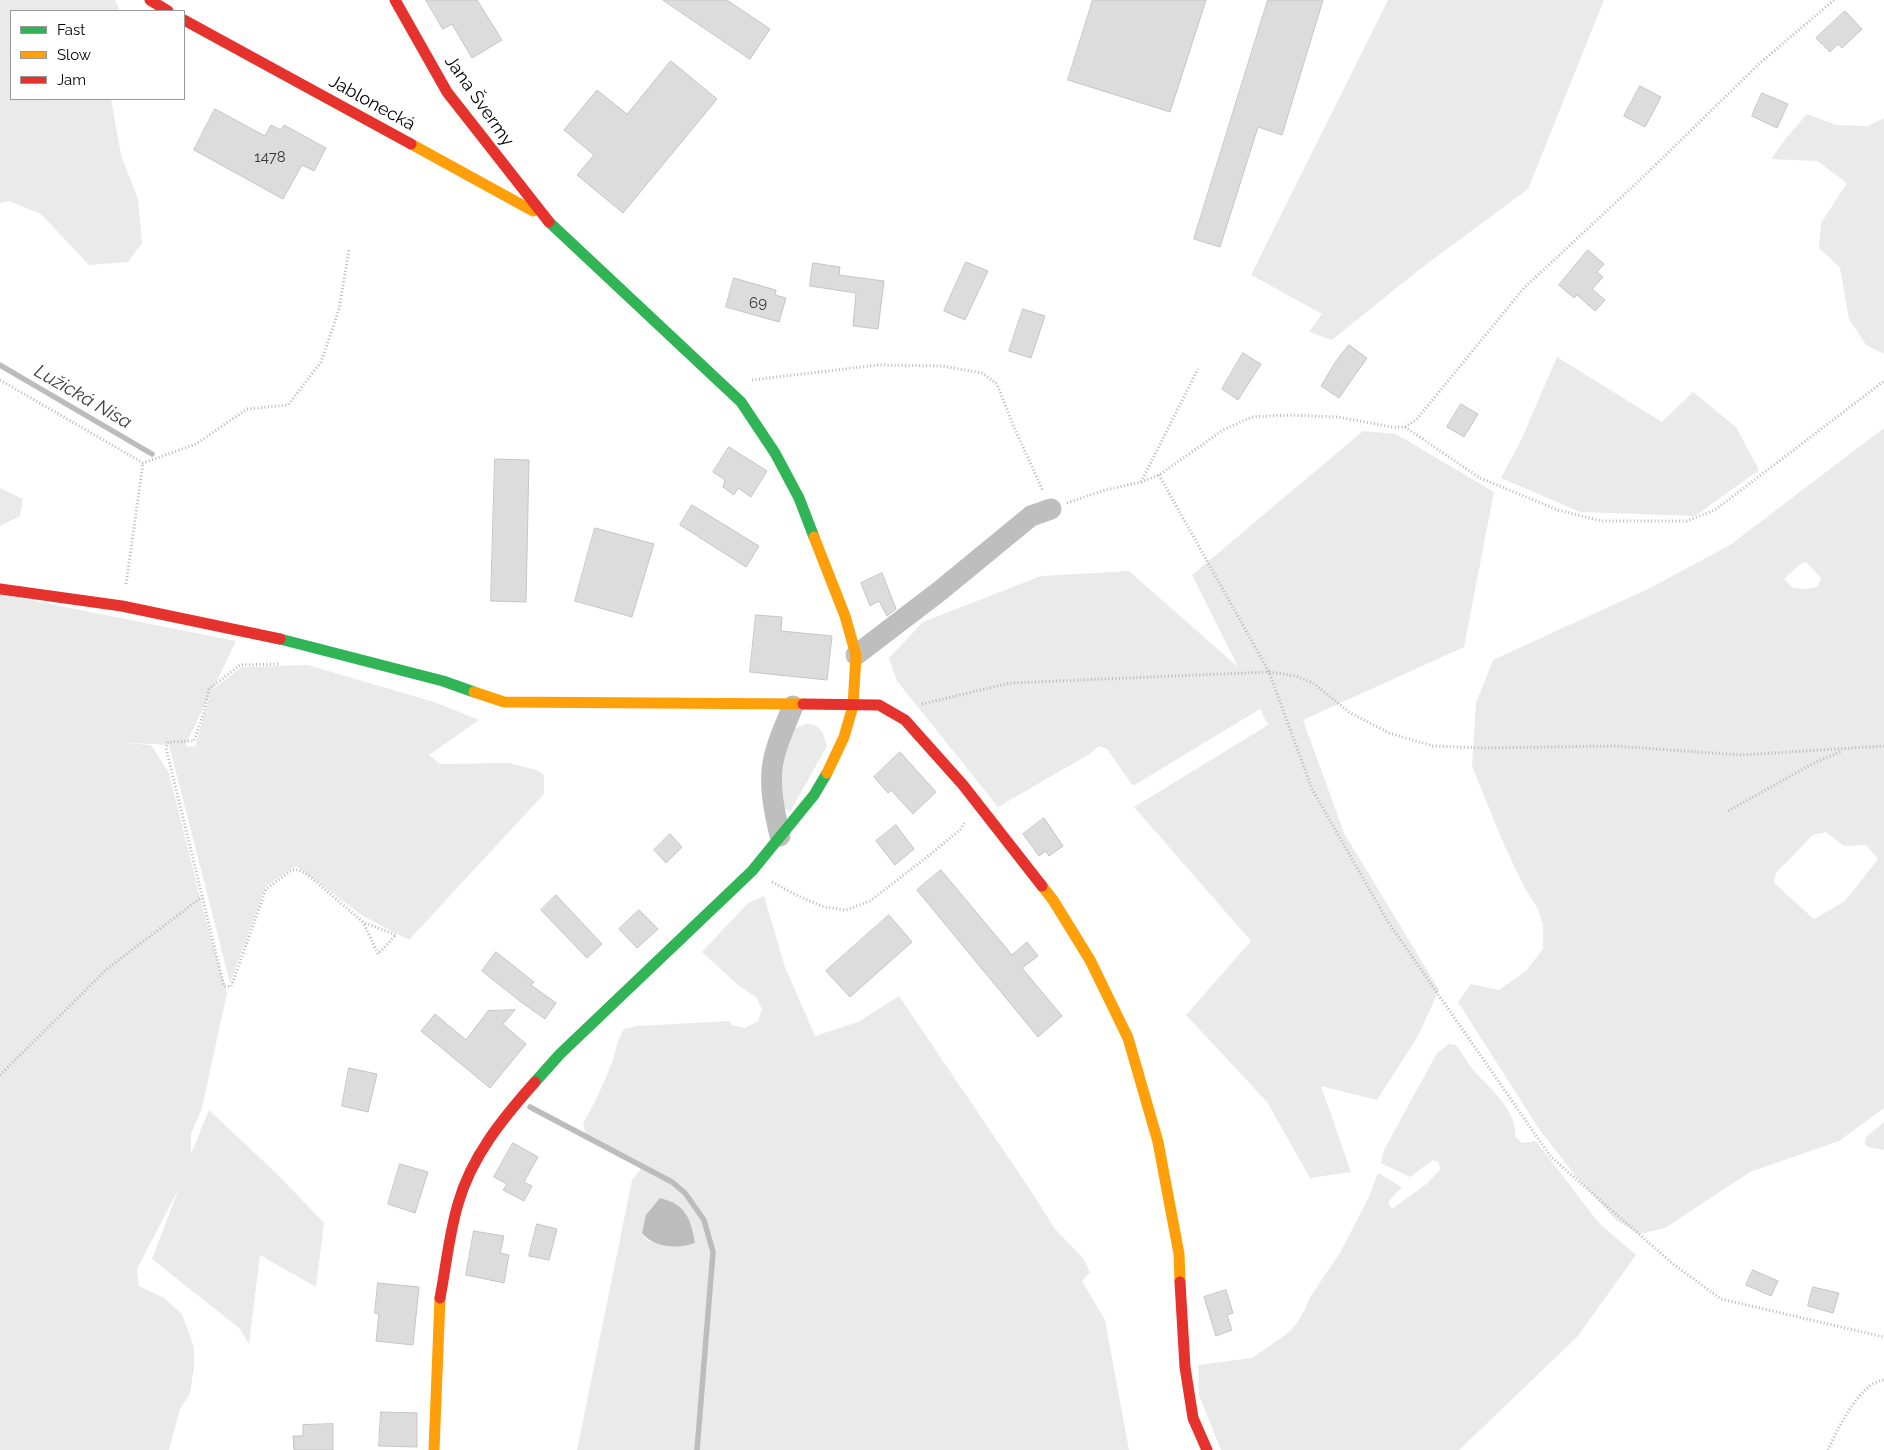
<!DOCTYPE html>
<meta charset="utf-8">
<style>
body{margin:0}
#map{position:relative;width:1884px;height:1450px;overflow:hidden;background:#fff;font-family:Raleway,sans-serif}
canvas{display:block}
.legend{position:absolute;left:10px;top:10px;width:175px;height:90px;box-sizing:border-box;background:#fff;border:1px solid #999;margin:0;padding:6px 9px;list-style:none;font-size:15px;color:#000}
.legend li{display:flex;align-items:center;gap:10px;height:25px}
.legend b{width:25px;border:1px solid #999}
</style>
<div id="map">
<canvas width="1884" height="1450"></canvas>
<ul class="legend">
<li><b style="height:6px;background:#30b455"></b>Fast</li>
<li><b style="height:6px;background:#ff9f0a"></b>Slow</li>
<li><b style="height:6px;background:#e5322d"></b>Jam</li>
</ul>
</div>
<script>
const ctx = document.querySelector('canvas').getContext('2d');
ctx.lineJoin = 'round';
function fill(path, color) { ctx.fillStyle = color; ctx.fill(path, 'evenodd'); }
function stroke(path, color, width, dash) { ctx.strokeStyle = color; ctx.lineWidth = width; ctx.lineCap = dash ? 'butt' : 'round'; ctx.setLineDash(dash || []); ctx.stroke(path); }
function write(font, color, halo, rows, align = 'center') {
  ctx.font = font + ' Raleway,sans-serif'; ctx.lineWidth = 4.5; ctx.setLineDash([]); ctx.textBaseline = 'middle'; ctx.strokeStyle = halo; ctx.fillStyle = color; for (const [text, x, y, turn = 0] of rows) {
    ctx.save(); ctx.translate(x, y); ctx.rotate((+turn || 0) * Math.PI / 180); ctx.textAlign = isNaN(turn) ? turn : align; if (halo) ctx.strokeText(text, 0, 0); ctx.fillText(text, 0, 0); ctx.restore();
  }
}
fill(new Path2D(`
 M0 0H115L120 11H11V99H111L121 155 138 199 142 243 128 262 89 265 41 214 9 201 0 203Z
 M1388 0H1604L1528 189 1420 269 1332 340 1309 332 1322 314 1251 275Z
 M1807 114 1836 125 1868 126 1884 118V354L1866 345 1849 319 1840 268 1819 248 1821 223 1847 183 1817 161 1771 159 1786 138Z
 M1557 357 1662 422 1693 392 1736 427 1759 470 1695 516 1580 512 1501 478 1522 438Z
 M1884 428V1108L1839 1141 1750 1172 1665 1228 1639 1234 1616 1220 1578 1179 1539 1129 1458 1002 1471 984 1499 990 1526 971 1543 949V925L1538 909 1524 887 1502 840 1472 766 1476 703 1493 660 1650 588 1730 545ZM1806 562 1821 578 1817 587 1806 589 1793 588 1784 579 1799 565ZM1826 832 1844 846 1866 845 1878 859 1845 901 1814 919 1774 883 1776 873 1813 835Z
 M1363 431 1396 434 1494 492 1464 647 1303 720 1344 833 1439 990 1418 1036 1377 1100 1321 1086 1351 1172 1310 1178 1267 1102 1186 1015 1251 941 1134 807 1268 725 1260 709 1133 786 1107 749 1099 746 1088 755 998 807 897 681 889 658 923 622 1041 576 1129 571 1238 667 1192 575Z
 M0 488 23 499 20 516 0 526Z
 M0 594 236 641 213 689 242 667 308 665 434 702 479 720 429 755 440 764 509 763 536 770 544 775V794L409 940 363 916 296 866 266 886 230 983 169 745 114 742 151 745 169 773 203 909 227 993 202 1108 191 1134V1154L209 1110 277 1174 324 1223 316 1287 260 1255 249 1344 239 1328 152 1259 179 1188 137 1269 139 1286 164 1298 182 1314 194 1347V1367L190 1394 180 1409 169 1450H0ZM210 694 195 747 186 746H185Z
 M805 724C820 723 824 733 827 746L790 812 784 808 782 782 785 751 794 729Z
 M764 896 785 967 815 1036 858 1022 899 996 1029 1188 1055 1229 1083 1258 1090 1272 1082 1281 1105 1320 1129 1450H577L632 1180 643 1166 587 1137 583 1124C594 1104 604 1084 612 1062 616 1051 617 1040 624 1029L637 1026 729 1021 732 1025 745 1028 758 1021 762 1009 757 998 738 985 702 952 748 903ZM686 1212 695 1244 652 1242 647 1240 642 1233Z
 M1449 1044 1456 1045C1463 1054 1469 1066 1477 1074 1492 1090 1518 1113 1515 1137L1522 1143 1536 1141 1598 1222 1636 1255 1577 1337 1459 1450H1221L1199 1395 1198 1365 1252 1358 1288 1333 1297 1323 1304 1311 1310 1297 1340 1253 1370 1195 1378 1173 1402 1187 1388 1202 1392 1209 1425 1185 1440 1170 1439 1163 1433 1160 1410 1177 1381 1163 1384 1150 1437 1053Z
 M1884 1122V1150L1868 1147 1865 1144 1866 1137Z`), '#eaeaea');
fill(new Path2D(`
 M660 1198C687 1205 690 1218 695 1243 678 1249 654 1248 642 1233L646 1215Z`), '#bcbcbc');
stroke(new Path2D(`
 M0 365 152 454
 M530 1107 672 1182 685 1193 704 1220 713 1252 697 1450`), '#bcbcbc', 5.5);
const building = new Path2D(`
 M426 0H477L502 40 472 58 452 24 443 29Z
 M663 0H727L770 29 750 59Z
 M1093 0H1206L1170 112 1068 80Z
 M1268 0H1323L1282 135 1258 127 1220 247 1194 239Z
 M1845 11 1862 29 1842 48 1838 44 1830 52 1816 38Z
 M671 61 717 99 623 213 577 175 594 155 564 130 597 90 627 114Z
 M1640 86 1661 97 1645 127 1624 116Z
 M1762 93 1788 104 1777 128 1752 116Z
 M215 109 265 136 271 125 281 130 284 125 326 148 314 171 302 165 283 199 194 150Z
 M1588 250 1604 264 1597 272 1603 277 1592 289 1605 300 1595 311 1577 295 1574 298 1559 285Z
 M966 262 988 271 965 320 944 311Z
 M813 263 840 267 839 275 884 281 878 329 853 326 856 293 810 286Z
 M734 278 776 290 775 295 786 298 779 322 726 307Z
 M1023 309 1045 316 1031 358 1009 351Z
 M1349 345 1367 358 1339 398 1321 386 1336 361Z
 M1243 353 1261 364 1238 400 1222 389Z
 M1461 404 1478 414 1464 437 1447 427Z
 M729 447 767 471 751 497 738 488 734 495 723 487 725 480 713 472Z
 M495 459 529 460 526 602 491 601Z
 M692 505 759 546 746 567 680 525Z
 M595 528 654 544 632 617 575 601Z
 M882 573 896 609 887 616 879 601 870 606 861 583Z
 M756 615 782 617 781 631 832 636 827 680 750 672Z
 M900 752 936 792 913 814 891 790 888 793 874 777Z
 M1044 818 1063 846 1049 856 1046 851 1039 856 1023 834Z
 M896 825 914 849 895 865 876 841Z
 M670 834 682 847 666 863 654 850Z
 M941 870 1012 955 1027 942 1038 956 1022 968 1062 1016 1038 1037 917 890Z
 M556 895 602 944 587 958 541 910Z
 M639 910 658 929 637 948 619 929Z
 M889 915 912 942 850 997 826 971Z
 M496 952 534 982 531 985 556 1003 545 1019 521 1002 482 971Z
 M515 1010 503 1024 526 1044 490 1088 421 1031 435 1014 466 1040 488 1011Z
 M349 1068 377 1074 368 1112 342 1106Z
 M513 1143 538 1157 524 1182 532 1186 524 1201 503 1190 507 1184 494 1177Z
 M400 1164 428 1172 415 1213 388 1204Z
 M537 1224 557 1229 549 1260 529 1256Z
 M474 1231 504 1236 500 1253 509 1255 504 1283 466 1275Z
 M1753 1270 1778 1281 1771 1296 1746 1285Z
 M378 1283 419 1287 413 1345 376 1341 379 1314 375 1313Z
 M1813 1287 1839 1293 1833 1313 1808 1306Z
 M1226 1290 1233 1313 1227 1315 1232 1330 1216 1336 1204 1297Z
 M381 1412 417 1413V1447L379 1446Z
 M333 1424V1450H294L293 1436H303V1425Z`);
fill(building, '#dcdcdc');
stroke(building, '#c5c5c5', 1);
stroke(new Path2D(`
 M0 380 143 463 196 444 247 409 288 405 321 362 339 309 349 250
 M752 380 878 365 942 366 982 373 997 384 1013 425 1043 491
 M1405 427 1480 478 1558 510 1602 521H1687L1715 510 1884 381
 M1159 475 1269 672 1312 789 1388 922 1551 1157 1673 1264 1721 1299 1884 1337
 M1141 482 1198 369
 M1067 503 1105 490 1141 482 1159 475 1223 430 1252 417 1287 415 1338 417 1392 427H1405L1416 420 1524 288 1643 177 1759 64 1834 0
 M126 584 143 463
 M278 664 240 665 209 689 204 712 194 741 168 742 166 748 224 986 231 987 266 889 292 870H299L308 875 363 922 396 935 378 954 363 922
 M922 704 1010 683 1269 672 1296 676 1313 683 1349 712 1389 733 1433 746 1482 748 1616 746 1741 755 1884 746
 M1728 811 1814 763 1842 751
 M772 882 798 896 824 907 846 910 870 901 932 853 961 829 964 823
 M0 1075 108 968 202 897
 M1828 1450C1837 1430 1860 1382 1884 1380`), '#b8b8b8', 3, [1, 2.5]);
stroke(new Path2D(`
 M856 655 941 590 1031 516 1051 509
 M780 836C775 814 770 792 772 770 774 748 785 726 793 706`), '#bebebe', 21);
stroke(new Path2D(`
 M549 222 741 402 775 453 799 498 814 537
 M280 639 443 681 474 692
 M535 1082 560 1054 752 871 814 795 827 773`), '#30b455', 11);
stroke(new Path2D(`
 M411 144 533 211
 M814 537 845 616 856 655 853 706 844 737 827 773
 M474 692 504 702 803 704
 M1042 886 1053 900 1090 960 1128 1038 1158 1142 1179 1254 1180 1282
 M434 1450 440 1298`), '#ff9f0a', 11);
stroke(new Path2D(`
 M150 0 168 11
 M395 0 447 92 549 222
 M184 20 411 144
 M0 589 122 606 280 639
 M803 704 879 705 905 720 963 785 1042 886
 M1180 1282 1185 1367 1193 1418 1207 1450
 M440 1298C446 1267 449 1234 458 1204 471 1157 503 1118 535 1082`), '#e5322d', 11);
write('15px', '#373737', null, [
 ["1478",270,157],
 ["69",758,303]
]);
write('18px', '#000', '#fff', [
 ["Jana Švermy",479,101,55],
 ["Jablonecká",372,103,29]
]);
write('italic 19px', '#404040', '#fff', [
 ["Lužická Nisa",83,397,30]
]);
</script>
